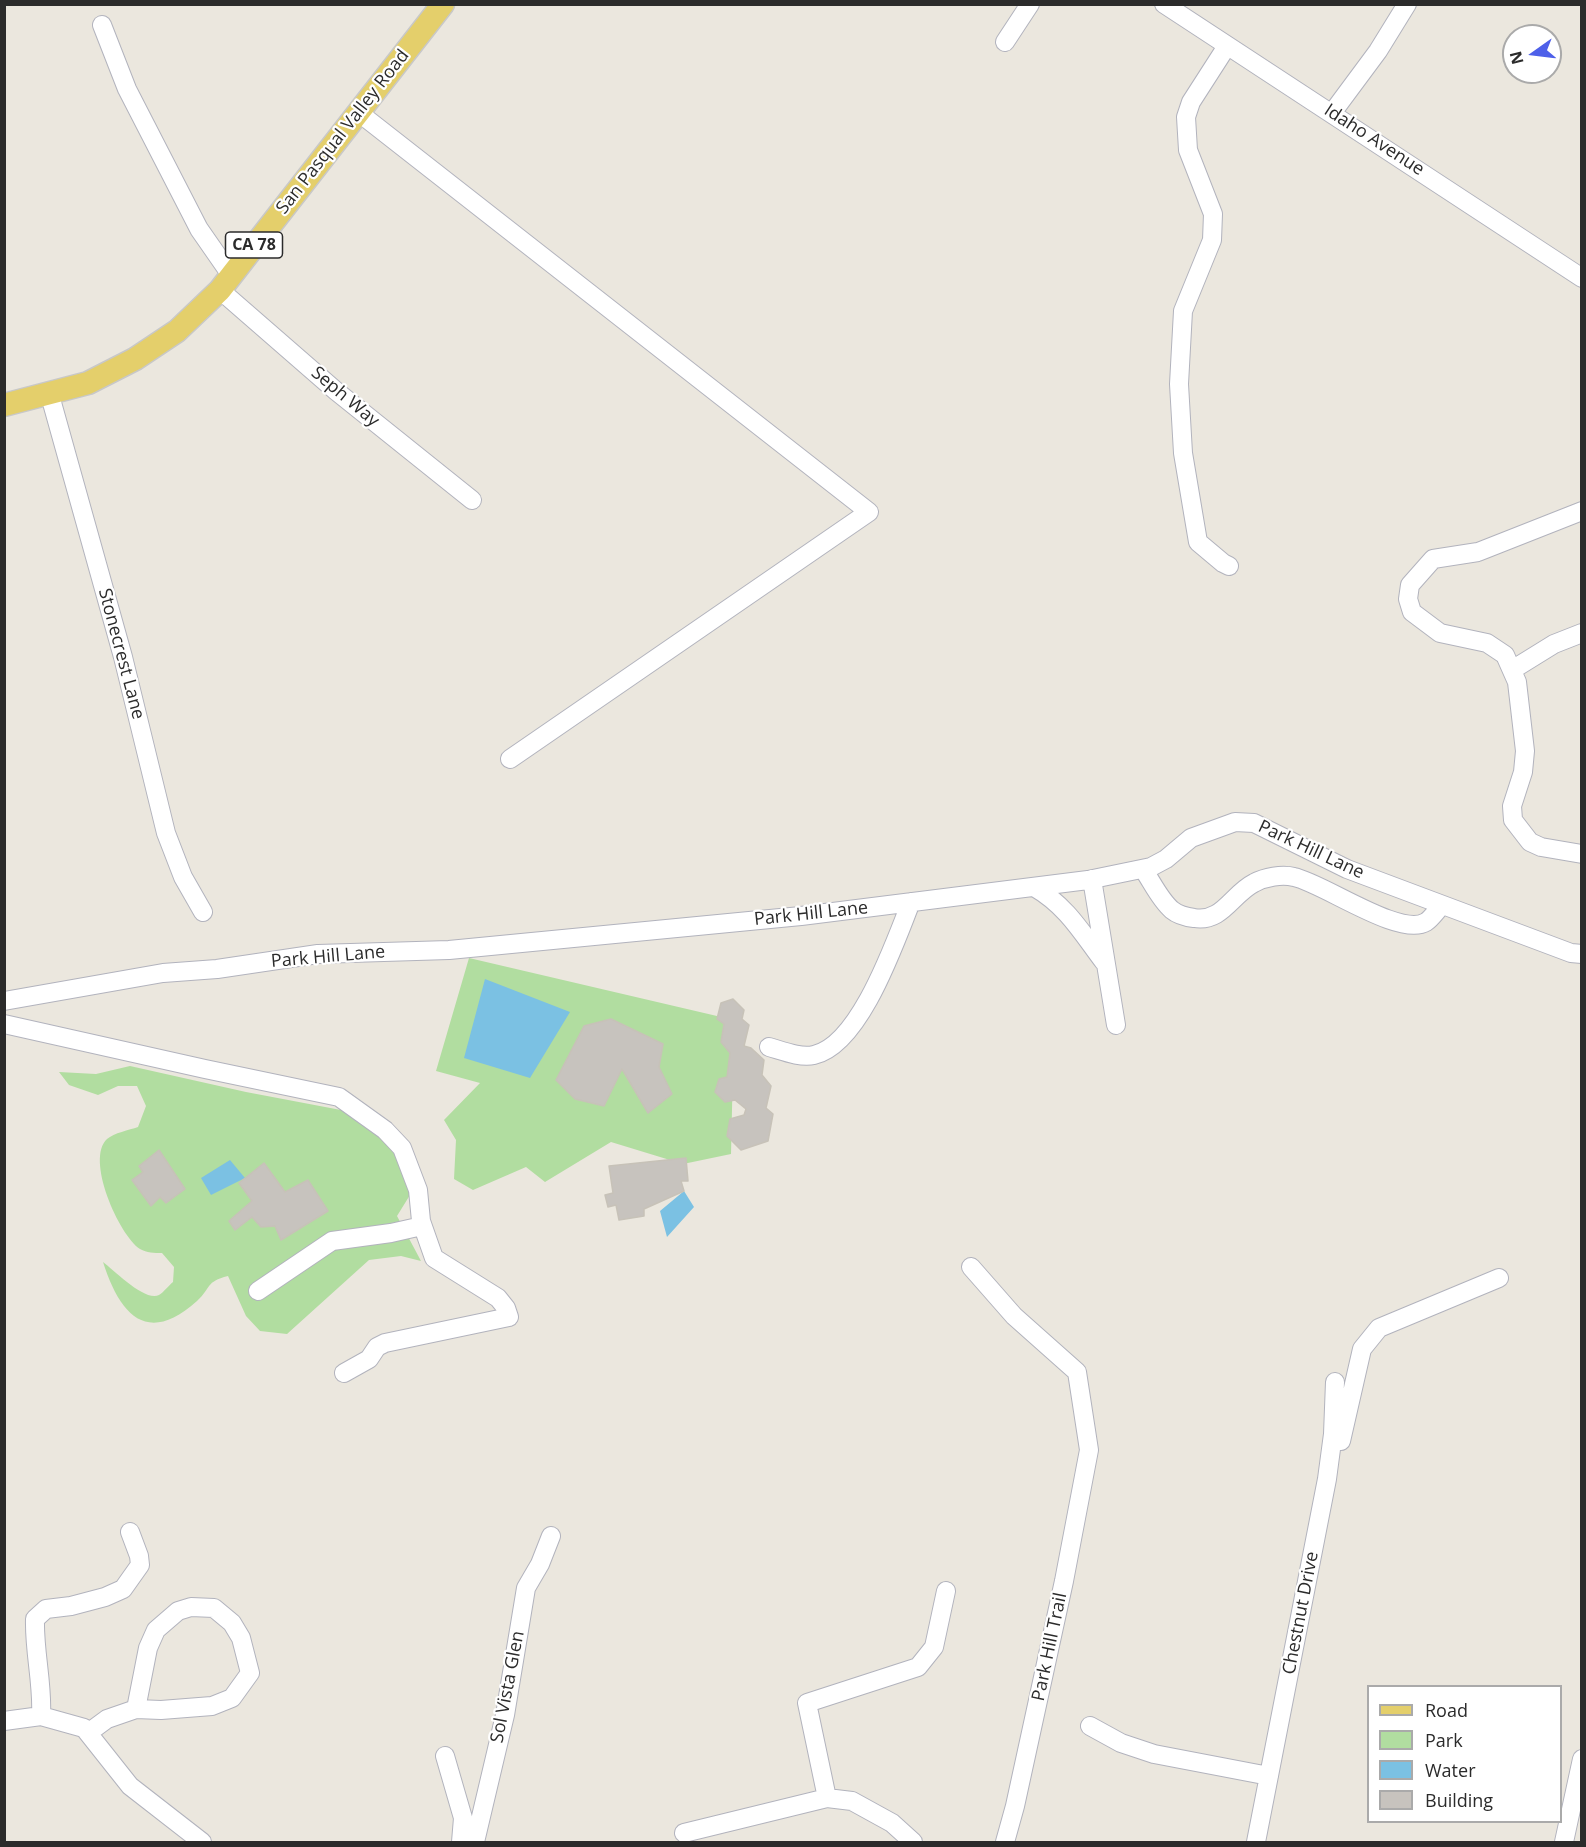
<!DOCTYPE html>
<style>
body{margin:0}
#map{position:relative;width:1586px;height:1847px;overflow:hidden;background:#ebe7de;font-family:"Open Sans",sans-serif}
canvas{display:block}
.frame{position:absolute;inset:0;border:6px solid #2b2b2b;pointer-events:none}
.legend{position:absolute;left:1367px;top:1685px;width:195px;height:138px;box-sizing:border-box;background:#fff;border:2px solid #aaa;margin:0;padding:8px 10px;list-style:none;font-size:18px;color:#2b2b2b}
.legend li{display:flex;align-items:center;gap:12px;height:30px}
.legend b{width:30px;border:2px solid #aaa}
.north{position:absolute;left:1502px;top:24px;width:60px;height:60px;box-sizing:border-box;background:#fff;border:2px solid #aaa;border-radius:50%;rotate:256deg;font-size:16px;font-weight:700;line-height:24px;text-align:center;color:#2b2b2b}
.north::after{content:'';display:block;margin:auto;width:21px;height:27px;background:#4e60e9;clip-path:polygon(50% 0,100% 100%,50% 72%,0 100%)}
</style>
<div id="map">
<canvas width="1586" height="1847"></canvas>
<div class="frame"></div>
<ul class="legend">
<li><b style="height:8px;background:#e4cf6b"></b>Road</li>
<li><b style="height:16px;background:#b1dda0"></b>Park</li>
<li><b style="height:16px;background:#7bc1e3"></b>Water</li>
<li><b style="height:16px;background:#c7c3be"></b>Building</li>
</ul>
<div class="north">N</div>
</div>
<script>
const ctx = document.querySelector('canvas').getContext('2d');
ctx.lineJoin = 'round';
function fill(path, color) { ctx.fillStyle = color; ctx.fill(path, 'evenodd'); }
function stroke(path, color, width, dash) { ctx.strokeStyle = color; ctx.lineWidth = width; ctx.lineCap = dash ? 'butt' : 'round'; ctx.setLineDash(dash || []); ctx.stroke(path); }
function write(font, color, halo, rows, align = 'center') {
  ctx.font = font + ' "Open Sans",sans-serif'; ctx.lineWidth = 4.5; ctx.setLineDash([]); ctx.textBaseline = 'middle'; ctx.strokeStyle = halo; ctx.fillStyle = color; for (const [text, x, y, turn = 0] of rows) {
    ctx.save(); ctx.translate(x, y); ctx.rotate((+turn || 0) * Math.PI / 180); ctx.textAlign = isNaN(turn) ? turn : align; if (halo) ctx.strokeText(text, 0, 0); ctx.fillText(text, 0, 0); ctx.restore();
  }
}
fill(new Path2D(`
 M469 958 734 1020 731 1154 683 1164 611 1142 545 1182 526 1167 473 1190 454 1179 456 1140 444 1120 480 1083 436 1071Z
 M130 1066 246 1092 362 1114 388 1142 406 1174 410 1195 397 1216 421 1261 401 1256 369 1260 287 1334 260 1331 246 1316 228 1276C205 1282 212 1287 197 1301 147 1346 120 1315 103 1262 115 1271 145 1302 159 1295 164 1292 169 1285 173 1282L174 1267 162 1253C154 1253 147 1253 140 1249 119 1235 85 1159 107 1139 114 1133 129 1130 138 1127L146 1106 137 1086H118L98 1095 69 1085 59 1072 96 1074Z`), '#b1dda0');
fill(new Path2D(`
 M485 979 570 1012 530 1078 464 1058Z
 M230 1160 245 1178 211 1195 201 1178Z
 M684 1191 694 1207 667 1237 660 1211Z`), '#7bc1e3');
const building = new Path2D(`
 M733 999 744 1010 742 1019 749 1025 744 1046 751 1048 764 1060 762 1075 771 1086 766 1108 773 1114 768 1141 741 1150 727 1136 730 1119 744 1115 746 1109 735 1100 725 1102 715 1092 719 1079 727 1077 730 1053 721 1042 724 1024 717 1019 721 1003Z
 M611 1019 663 1044 659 1067 672 1094 648 1113 622 1069 604 1106 575 1099 556 1080 584 1026Z
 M159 1150 185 1189 166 1203 160 1197 151 1206 132 1180 143 1172 139 1166Z
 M686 1158 688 1181H681L684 1191 644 1209V1216L619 1220 616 1205 608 1207 605 1195 613 1193 609 1166Z
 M264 1163 285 1192 308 1180 328 1211 281 1240 275 1226 261 1227 252 1217 235 1230 229 1221 252 1201 239 1183Z`);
fill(building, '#c7c3be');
stroke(building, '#c7c2b8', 1.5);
const minor = new Path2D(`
 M1164 4 1582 278
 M102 25 127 89 199 229 231 275
 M1005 42 1030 4
 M1227 46 1191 102 1186 117 1188 150 1213 214 1212 240 1183 311 1179 384 1183 453 1198 542 1223 563 1229 566
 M358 112 869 512 510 759
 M1332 113 1378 51 1407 4
 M220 290 336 391 472 500
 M49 392 123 657 166 833 183 877 203 912
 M1582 511 1478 552 1433 559 1410 585 1408 599 1412 612 1440 633 1487 643 1505 655 1517 682 1525 751 1523 772 1512 806 1513 820 1530 842 1541 847 1582 854
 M1512 670 1554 644 1582 633
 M1143 869C1152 882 1160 900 1172 910 1178 915 1186 917 1194 918 1222 923 1232 894 1254 883 1265 877 1282 874 1294 877 1323 883 1400 938 1426 922 1432 918 1437 910 1442 905
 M1092 879 1116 1025
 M1034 887C1067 906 1082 933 1104 962
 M4 1001 163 973 217 969 318 954 449 950 801 916 1088 880 1151 867 1166 859 1191 838 1235 822 1254 823 1347 869 1571 953 1582 954
 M4 1024 205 1069 339 1097 385 1130 402 1148 418 1190 421 1221 434 1258 498 1298 506 1308 509 1317 385 1343 377 1347 369 1359 344 1373
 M769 1047C783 1051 800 1058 814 1055 860 1045 895 942 911 902
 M971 1267 1014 1316 1077 1372 1089 1450 1064 1581 1015 1806 1005 1842
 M258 1291 332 1241 391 1233 422 1226
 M1341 1441 1362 1349 1379 1328 1499 1278
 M41 1716C43 1684 34 1652 35 1619L46 1609 71 1606 105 1597 123 1589 140 1565 139 1556 130 1532
 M4 1721 41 1716 84 1728 130 1786 202 1842
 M1090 1726 1121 1743 1154 1754 1269 1776
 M88 1733 107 1719 136 1709 161 1710 212 1706 232 1698 250 1673 241 1638 232 1623 214 1608 191 1607 178 1611 156 1630 148 1648 136 1709
 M445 1756 463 1818 461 1842
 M827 1798 807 1703 918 1667 934 1647 946 1591
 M684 1833 827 1798 852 1801 892 1823 913 1842
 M475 1842 505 1715 526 1588 540 1564 551 1536
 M1256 1842 1327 1479 1333 1434 1335 1382
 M1564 1842 1582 1759`);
const major = new Path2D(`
 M4 405 88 383 135 359 177 331 220 290 443 4`);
stroke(minor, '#b2b3bd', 20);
stroke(major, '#c8c8c8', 25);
stroke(minor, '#fff', 18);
stroke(major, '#e4cf6b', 22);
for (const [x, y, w] of [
 [254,245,57]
]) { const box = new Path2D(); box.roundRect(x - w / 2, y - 13, w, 26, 4.5); ctx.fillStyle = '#fff'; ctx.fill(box); stroke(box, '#2b2b2b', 1.5); }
write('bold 16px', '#2b2b2b', null, [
 ["CA 78",254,245]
]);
write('18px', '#2b2b2b', '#fff', [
 ["San Pasqual Valley Road",343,132,-52],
 ["Idaho Avenue",1374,140,33],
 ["Seph Way",345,397,40],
 ["Stonecrest Lane",121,654,75],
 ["Park Hill Lane",1311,850,25],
 ["Park Hill Lane",811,914,-6],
 ["Park Hill Lane",328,957,-5],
 ["Chestnut Drive",1301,1613,-79],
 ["Park Hill Trail",1050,1647,-78],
 ["Sol Vista Glen",508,1687,-79]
]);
</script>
